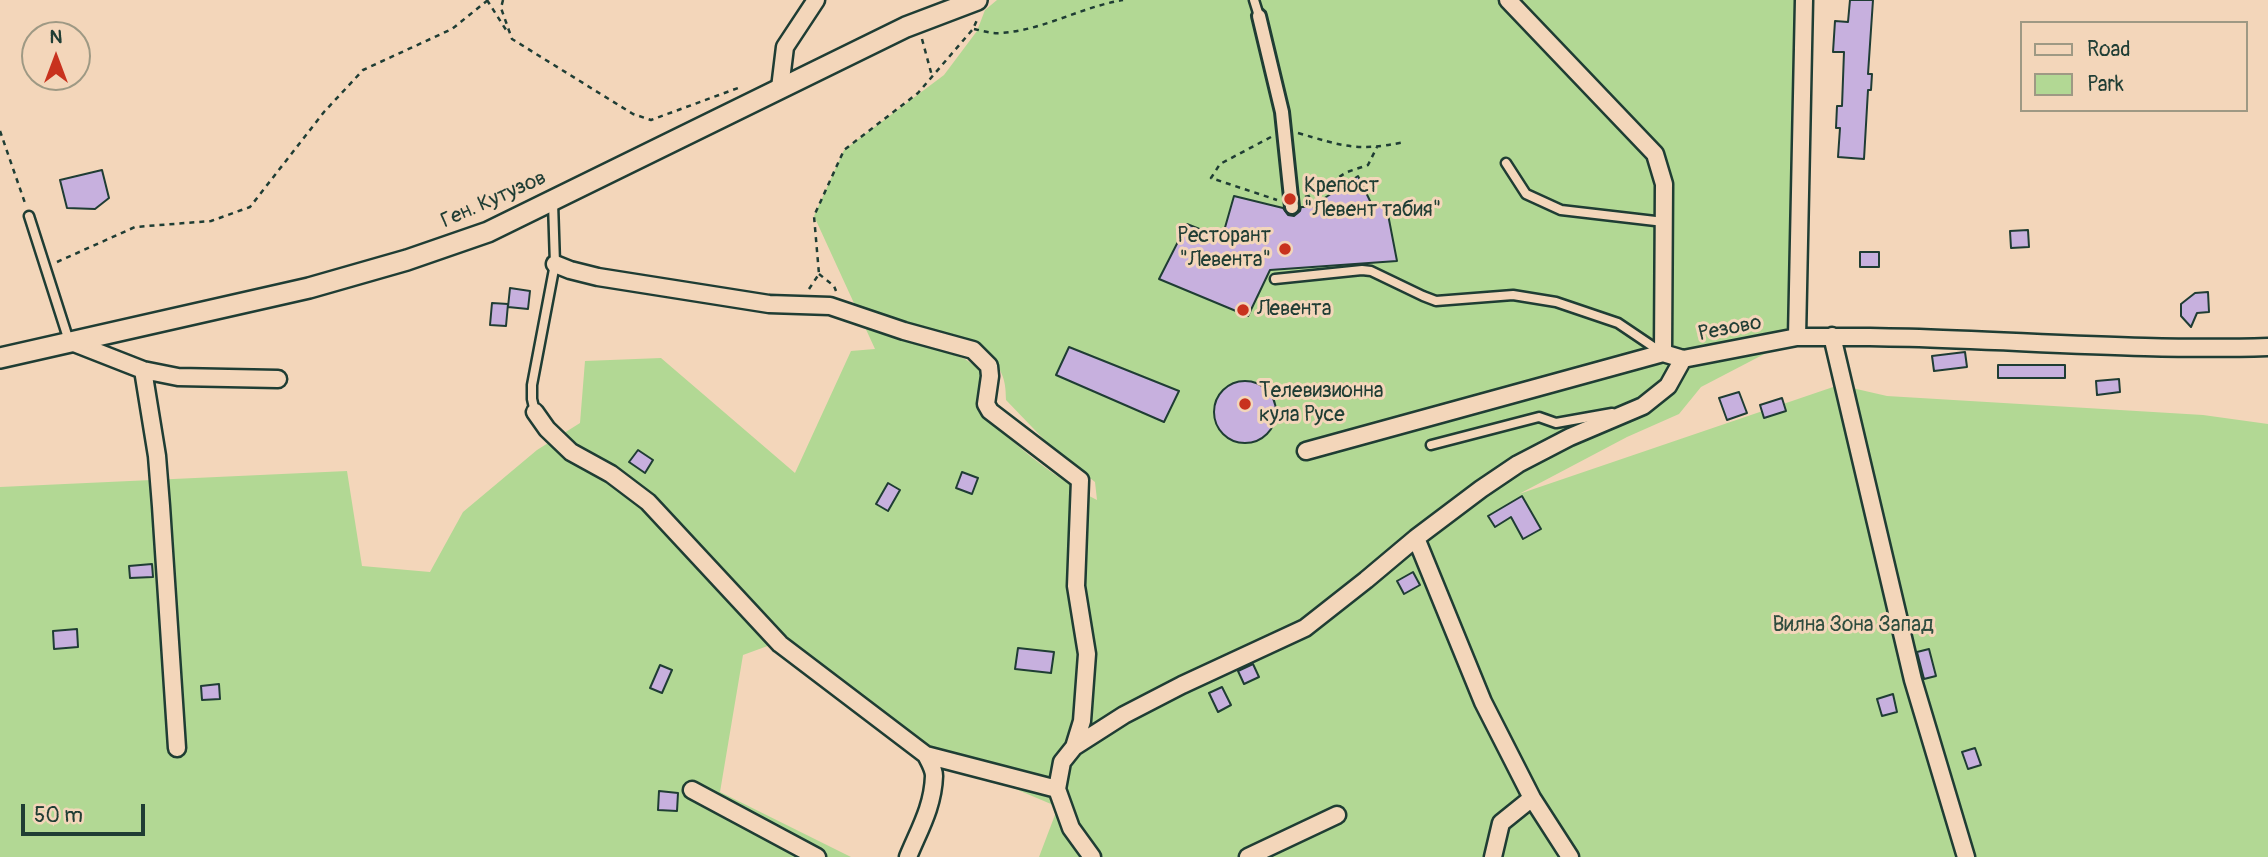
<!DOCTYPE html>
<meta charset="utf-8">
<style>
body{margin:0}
#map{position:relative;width:2268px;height:857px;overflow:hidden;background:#f3d6ba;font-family:Pangolin,sans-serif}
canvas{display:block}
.legend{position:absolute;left:2020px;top:21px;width:228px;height:91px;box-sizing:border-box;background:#f3d6ba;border:2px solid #9e9984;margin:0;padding:9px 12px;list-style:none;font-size:21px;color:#1f3d34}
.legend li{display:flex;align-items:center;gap:14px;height:35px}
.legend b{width:35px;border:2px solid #9e9984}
.north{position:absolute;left:21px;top:21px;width:70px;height:70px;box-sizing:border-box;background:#f3d6ba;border:2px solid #9e9984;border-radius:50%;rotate:0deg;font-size:19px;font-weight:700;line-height:28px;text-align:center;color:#1f3d34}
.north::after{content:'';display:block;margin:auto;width:24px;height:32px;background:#c8321e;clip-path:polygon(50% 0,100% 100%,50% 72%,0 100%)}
.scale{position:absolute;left:21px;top:804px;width:124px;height:32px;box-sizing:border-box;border:4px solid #1f3d34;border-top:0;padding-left:9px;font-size:21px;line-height:24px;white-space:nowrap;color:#1f3d34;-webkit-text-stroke:5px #f3d6ba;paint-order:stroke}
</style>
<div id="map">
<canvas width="2268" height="857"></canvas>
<ul class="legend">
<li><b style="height:9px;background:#f3d6ba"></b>Road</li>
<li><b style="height:19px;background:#b2d894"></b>Park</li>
</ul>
<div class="north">N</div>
<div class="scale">50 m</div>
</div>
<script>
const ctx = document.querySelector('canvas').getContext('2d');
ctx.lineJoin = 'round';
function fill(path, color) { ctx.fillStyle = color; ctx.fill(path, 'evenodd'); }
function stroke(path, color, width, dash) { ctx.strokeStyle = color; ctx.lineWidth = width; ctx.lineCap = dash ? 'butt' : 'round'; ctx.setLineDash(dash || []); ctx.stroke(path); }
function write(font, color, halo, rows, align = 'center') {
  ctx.font = font + ' Pangolin,sans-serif'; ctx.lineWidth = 6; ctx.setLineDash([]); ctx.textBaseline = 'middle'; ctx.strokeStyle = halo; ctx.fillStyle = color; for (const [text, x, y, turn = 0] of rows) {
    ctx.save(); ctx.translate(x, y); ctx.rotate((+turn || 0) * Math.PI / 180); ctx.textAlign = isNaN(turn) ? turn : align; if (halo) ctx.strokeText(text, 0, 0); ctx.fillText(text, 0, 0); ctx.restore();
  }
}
fill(new Path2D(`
 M997 0H1804L1797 337 1701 387 1679 414 1627 437 1519 494 1839 385 1887 396 2203 415 2268 424V857H1039L1058 807 905 742 773 644 743 655 720 792 851 857H0V487L347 471 362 566 430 572 463 512 537 450 580 423 585 361 661 358 795 473 851 351 875 349 814 216 844 150 944 75 977 31 985 10ZM945 343C980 354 1007 355 1006 400L1055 451 1095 482 1097 500C1055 479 1017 446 983 415L984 372 965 359 943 351Z`), '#b2d894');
const building = new Path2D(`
 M1850 0H1873L1868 74H1872L1871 90H1868L1864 159 1838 157 1840 128H1836L1837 106H1842L1844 52H1833L1835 21 1848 22Z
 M102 170 109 198 95 209 67 208 60 180Z
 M1358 176 1372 205 1386 204 1397 261 1270 270 1248 316 1159 279 1187 224 1222 238 1234 196 1283 208 1288 215 1294 216 1300 211 1301 207H1311Z
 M2028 230 2029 247 2011 248 2010 231Z
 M1860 252H1879V267H1860Z
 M510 288 530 291 528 309 508 307Z
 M2208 292 2209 312 2197 313 2191 327 2181 316V304L2195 293Z
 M492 303 508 304 506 326 490 325Z
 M1069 347 1179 391 1164 422 1056 375Z
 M1965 352 1967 367 1934 371 1932 356Z
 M1998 365H2065V378H1998Z
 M2119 379 2120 392 2097 395 2096 381Z
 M1214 412a31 31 0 1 1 62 0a31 31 0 1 1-62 0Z
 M1739 392 1747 413 1727 420 1719 398Z
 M1782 398 1786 411 1764 418 1760 405Z
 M638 450 653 460 645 473 629 462Z
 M962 472 978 478 972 494 956 488Z
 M888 483 900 490 888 511 876 504Z
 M1522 496 1541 529 1523 539 1511 517 1495 527 1488 516Z
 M152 564 153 577 130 578 129 566Z
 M1413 572 1420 585 1404 594 1397 581Z
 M77 629 78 647 54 649 53 631Z
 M1018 648 1054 652 1051 673 1015 669Z
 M1929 649 1936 676 1924 679 1917 652Z
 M1253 664 1259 677 1244 684 1238 671Z
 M660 665 672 670 662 693 650 688Z
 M219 684 220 699 202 700 201 686Z
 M1222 687 1231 705 1218 712 1209 693Z
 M1893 694 1897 712 1882 716 1877 699Z
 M1975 748 1981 765 1968 769 1962 752Z
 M659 791 678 793 677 811 658 810Z`);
fill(building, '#c7b0de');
stroke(building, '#1f3d34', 2);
const service = new Path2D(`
 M1254 0 1259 16
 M1506 163 1526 194 1561 210 1664 222
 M29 216 69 341
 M1275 279 1362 270 1371 271 1423 296 1436 301 1513 295 1556 302 1618 323 1661 352
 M535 412 532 399V385L555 264 553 203
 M1431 445 1539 417 1556 423 1612 413`);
const pedestrian = new Path2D(`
 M1259 16 1282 112 1292 207`);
const minor = new Path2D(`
 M1508 0 1655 154 1664 184 1663 353
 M780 88 785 47 816 0
 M555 264 570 270 598 277 769 304 830 306 904 331 973 350 989 366 990 376 986 404 990 411 1080 480 1076 586 1087 654 1082 721 1074 747 1062 762 1057 789 926 755
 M1832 336 1913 680 1966 857
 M1797 337C1954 334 2111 352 2268 347
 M69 341 143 370 178 377 278 379
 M143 370 157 456 161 506 177 748
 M535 412 547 429 571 452 611 474 648 502 780 644 926 755C929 761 934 769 934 776 933 807 919 830 908 857
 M1306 451 1663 353 1683 359 1797 337 1804 0
 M1416 538 1483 702 1532 798 1501 823 1493 857
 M1074 747 1124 715 1182 685 1305 628 1366 580 1416 538 1481 489 1518 464 1570 437 1643 406 1668 386 1683 359
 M1057 789 1071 828 1092 857
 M692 790 817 857
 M1532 798 1570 857
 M1248 857 1337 815`);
const tertiary = new Path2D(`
 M0 358 309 288 407 260 488 232 906 27 977 0`);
stroke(service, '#1f3d34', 13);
stroke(pedestrian, '#1f3d34', 18);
stroke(minor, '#1f3d34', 21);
stroke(tertiary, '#1f3d34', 24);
stroke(new Path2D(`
 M487 0 508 33
 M503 0 501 8 512 39 633 114 651 120 738 88
 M974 29C983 31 992 34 1001 33 1044 30 1081 7 1123 0
 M922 39 932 76
 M0 131 26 206
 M1298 133C1343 146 1357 152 1404 142
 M1271 137 1220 164 1211 178 1277 200
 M1305 197 1309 196 1347 172 1368 165 1377 147
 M57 262 135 227 211 221 250 207 324 112 363 70 452 29 488 0
 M819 274 834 286 836 291
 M809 289 819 274 814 216 844 150 918 93 973 29 977 20`), '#1f3d34', 2.5, [5, 5]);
stroke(service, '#f3d6ba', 8);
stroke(pedestrian, '#f3d6ba', 12);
stroke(minor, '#f3d6ba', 16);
stroke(tertiary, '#f3d6ba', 19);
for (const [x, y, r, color] of [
 [1290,199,7,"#c8321e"],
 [1285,249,7,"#c8321e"],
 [1243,310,7,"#c8321e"],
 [1245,404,7,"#c8321e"]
]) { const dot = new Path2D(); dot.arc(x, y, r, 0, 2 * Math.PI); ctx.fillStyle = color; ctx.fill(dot); stroke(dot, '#f3d6ba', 2.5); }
write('21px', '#1f3d34', '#f3d6ba', [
 ["Крепост",1304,187],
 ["\"Левент табия\"",1304,211],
 ["Ресторант",1271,237,"right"],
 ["\"Левента\"",1271,261,"right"],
 ["Левента",1257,310],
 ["Телевизионна",1259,392],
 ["кула Русе",1259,416]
], 'left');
write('21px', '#1f3d34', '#f3d6ba', [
 ["Ген. Кутузов",494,200,-24],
 ["Резово",1730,329,-11]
]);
write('21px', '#2e4c3e', '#f3d6ba', [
 ["Вилна Зона Запад",1853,626]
]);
</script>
